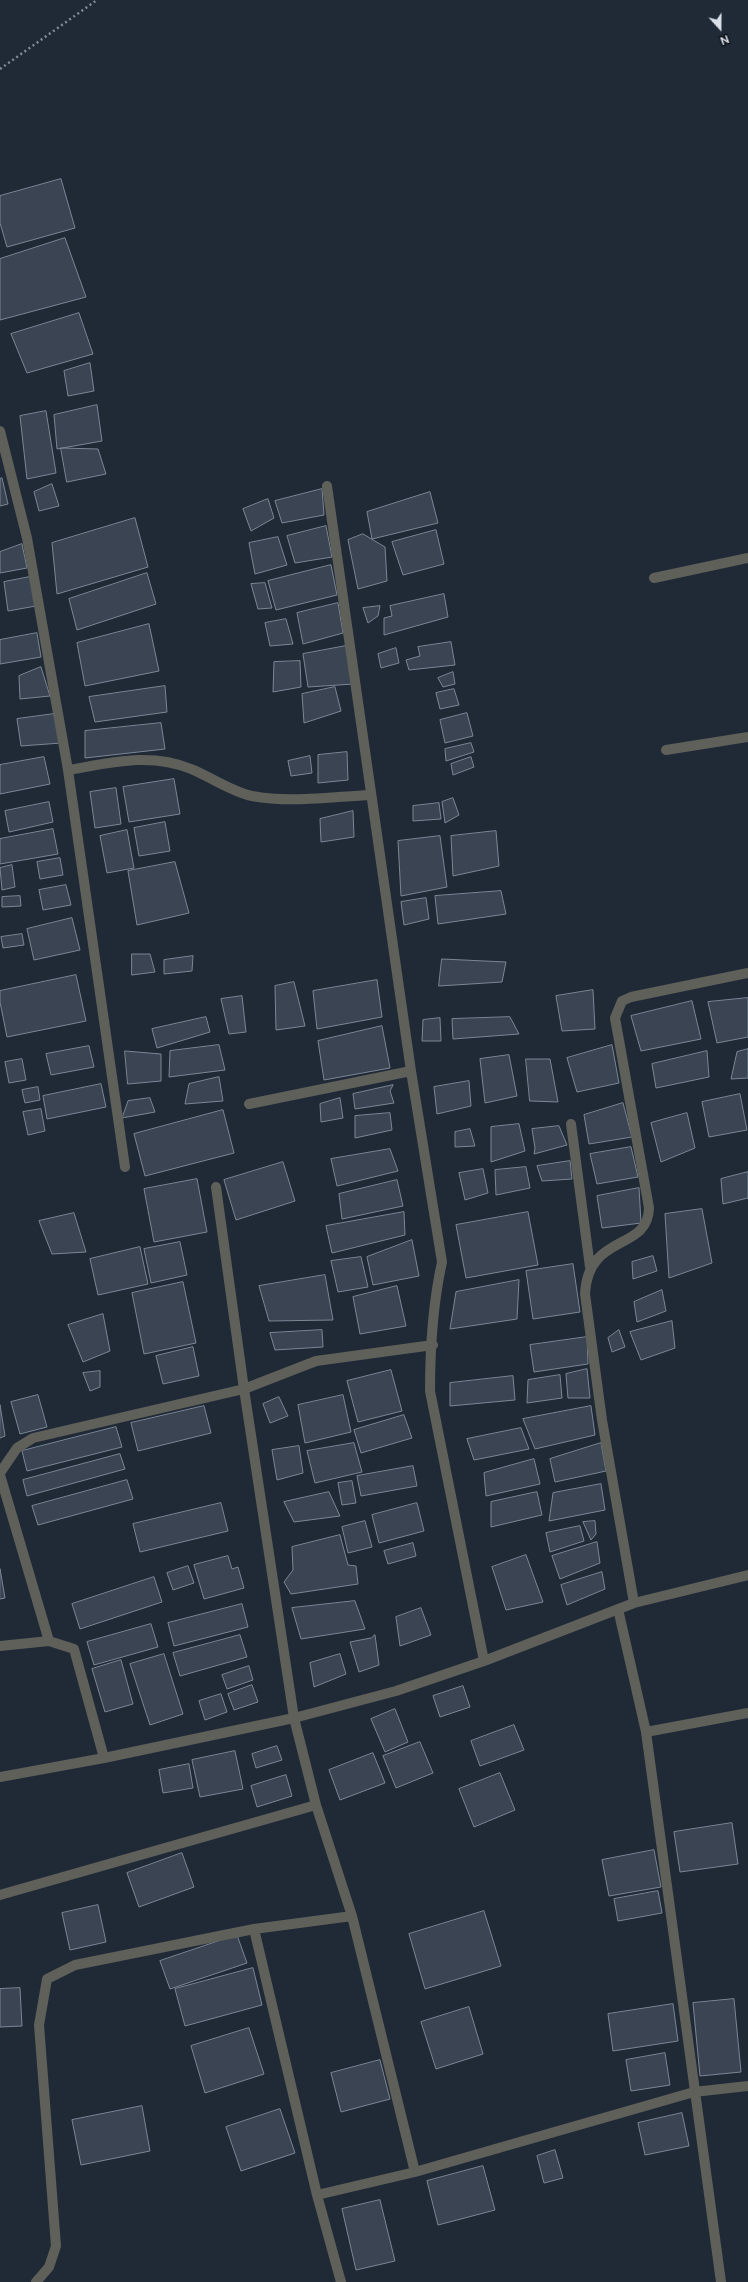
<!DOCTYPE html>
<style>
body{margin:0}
#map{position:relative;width:748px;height:2282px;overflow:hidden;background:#202a37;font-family:Raleway,sans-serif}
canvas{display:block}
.north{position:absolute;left:700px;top:8px;width:40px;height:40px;-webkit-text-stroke:3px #0e1218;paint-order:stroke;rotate:159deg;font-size:11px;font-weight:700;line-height:16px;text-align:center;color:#dae0e9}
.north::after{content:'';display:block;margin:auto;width:14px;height:18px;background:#dae0e9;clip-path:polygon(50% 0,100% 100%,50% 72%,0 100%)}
</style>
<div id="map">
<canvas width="748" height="2282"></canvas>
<div class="north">N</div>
</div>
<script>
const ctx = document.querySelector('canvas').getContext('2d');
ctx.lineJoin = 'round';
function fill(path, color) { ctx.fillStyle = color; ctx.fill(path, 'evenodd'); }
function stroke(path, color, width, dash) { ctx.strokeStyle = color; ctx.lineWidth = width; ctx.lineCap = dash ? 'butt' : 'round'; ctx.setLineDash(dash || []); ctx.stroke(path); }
const building = new Path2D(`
 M61 179 75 228 7 247 0 223V196Z
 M65 238 86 297 0 320V259Z
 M79 313 93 354 27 373 11 334Z
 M90 363 94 391 68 396 64 371Z
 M97 405 102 441 57 449 54 415Z
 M46 411 56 473 27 479 20 416Z
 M61 448 98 449 106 474 67 482Z
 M2 478 8 504 0 506V479Z
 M52 484 59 506 39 511 34 492Z
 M322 489 324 515 282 523 275 501Z
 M430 492 438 523 372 539 367 512Z
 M268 499 274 518 251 531 243 509Z
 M135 518 148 567 57 594 52 543Z
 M326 526 332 557 295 563 287 536Z
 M436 530 444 564 403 575 392 542Z
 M363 534 385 547 387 581 358 589 348 540Z
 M278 537 287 565 255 574 249 543Z
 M22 544 27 568 0 573V552Z
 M331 565 337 595 276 610 268 581Z
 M147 573 156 604 77 630 69 599Z
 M30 577 36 606 8 611 4 582Z
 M265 583 272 608 258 609 251 584Z
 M444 594 448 617 384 635V618L392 616 390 606Z
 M338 603 343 633 303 644 297 613Z
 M380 606 378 616 368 623 363 608Z
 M286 619 293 644 270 646 265 623Z
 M149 624 159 671 85 686 77 643Z
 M37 633 41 657 0 664V640Z
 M451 642 455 665 409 670 406 660 420 656 418 647Z
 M346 646 354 684 308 687 303 654Z
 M396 648 399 663 381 668 378 654Z
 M300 661 301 687 273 692 274 662Z
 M41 667 50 696 20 699 19 676Z
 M453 672 455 684 443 687 438 678Z
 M165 686 167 712 95 722 89 697Z
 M335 687 341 711 304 723 302 694Z
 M454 689 459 705 440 709 436 693Z
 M467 713 473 736 445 743 440 720Z
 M54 714 61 743 21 746 17 719Z
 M161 723 165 749 85 758V731Z
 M471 743 474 752 446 761 445 749Z
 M347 752 348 780 318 783V755Z
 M310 756 312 773 291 776 288 761Z
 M44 757 50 784 0 794V765Z
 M471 757 474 767 453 775 451 764Z
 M174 779 180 814 129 822 123 787Z
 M116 788 121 824 95 828 90 792Z
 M453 798 459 815 445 823 442 802Z
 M49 802 53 822 9 832 5 811Z
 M439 803 441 819 413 821V806Z
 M353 811 354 837 321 842 320 819Z
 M165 822 170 851 139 856 134 828Z
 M53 829 58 854 0 864V839Z
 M127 830 134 868 107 873 100 836Z
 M496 831 499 866 453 876 451 836Z
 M440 836 447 887 401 896 398 841Z
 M60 858 63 875 40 879 37 862Z
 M175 862 189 913 137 925 128 871Z
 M12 865 15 887 2 890 0 868Z
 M66 885 71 905 43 910 39 890Z
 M501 891 506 914 438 924 435 896Z
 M20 896 21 906 2 907V897Z
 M426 898 429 919 404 925 401 902Z
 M72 918 80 950 34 960 27 929Z
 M22 934 24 945 3 948 1 937Z
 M132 954H150L155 972 132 975Z
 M193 956 192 971 164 974V960Z
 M442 959 506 962 502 982 439 986Z
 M76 975 86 1021 7 1037 0 1002V991Z
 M377 980 382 1017 317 1029 313 991Z
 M294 982 305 1026 276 1030 275 986Z
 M593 990 595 1029 562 1031 556 996Z
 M242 996 246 1032 229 1034 221 999Z
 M748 998V1037L717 1043 708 1002Z
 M692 1001 701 1039 641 1051 631 1016Z
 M206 1017 210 1032 157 1048 152 1029Z
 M510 1017 519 1034 453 1039 452 1019Z
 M440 1018 441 1041H422L423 1020Z
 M382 1026 390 1068 324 1080 318 1041Z
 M219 1045 225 1070 169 1077 170 1051Z
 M612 1045 619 1083 577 1092 567 1058Z
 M89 1046 94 1067 51 1075 46 1054Z
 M748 1049V1078L731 1079 737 1052Z
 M125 1051 161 1054V1081L128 1084Z
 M707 1051 709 1077 656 1088 652 1064Z
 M509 1055 517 1096 485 1103 480 1059Z
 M22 1059 26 1080 9 1083 5 1062Z
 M526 1059H550L558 1102 530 1101Z
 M219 1077 223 1101 185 1104 189 1084Z
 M469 1081 471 1106 437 1114 434 1087Z
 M101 1084 106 1107 47 1119 43 1096Z
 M393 1085 390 1091 394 1103 355 1109 353 1094Z
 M38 1087 40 1100 25 1103 22 1090Z
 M740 1094 747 1130 709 1137 702 1102Z
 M150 1098 155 1112 122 1118 128 1101Z
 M340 1098 343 1118 321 1122 320 1104Z
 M623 1103 632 1137 589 1144 584 1115Z
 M41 1109 45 1131 28 1135 23 1112Z
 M223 1110 234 1153 145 1176 134 1134Z
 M390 1113 392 1130 355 1138V1116Z
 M687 1113 695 1148 661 1162 651 1123Z
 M519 1124 525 1151 491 1162V1127Z
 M559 1126 567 1145 534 1154 535 1148 532 1129Z
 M470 1129 475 1146 455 1147V1132Z
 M631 1147 638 1177 597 1184 590 1154Z
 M390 1149 398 1171 337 1186 331 1159Z
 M570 1161 572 1179 542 1181 537 1166Z
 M283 1162 295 1201 236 1220 224 1180Z
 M526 1167 530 1188 496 1195 495 1170Z
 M483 1169 488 1193 465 1200 459 1173Z
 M748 1172V1198L723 1204 721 1179Z
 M197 1179 207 1232 154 1242 144 1189Z
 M397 1180 403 1206 342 1219 339 1194Z
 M639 1188 641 1223 602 1228 597 1196Z
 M702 1209 712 1263 669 1278 665 1214Z
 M404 1212 405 1235 332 1253 326 1226Z
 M528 1212 538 1265 466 1278 456 1225Z
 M74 1213 86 1252 52 1254 39 1221Z
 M412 1240 419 1276 373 1285 367 1257Z
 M180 1242 187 1275 151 1283 144 1249Z
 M140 1247 148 1284 98 1295 90 1259Z
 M653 1256 657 1271 633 1279 632 1262Z
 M361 1257 368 1287 338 1292 331 1261Z
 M573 1264 580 1312 533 1319 526 1271Z
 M325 1275 333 1320 269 1321 259 1286Z
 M519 1280 517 1319 450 1329 456 1292Z
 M183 1282 196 1343 144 1354 132 1293Z
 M397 1286 406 1326 360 1334 353 1297Z
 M662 1290 666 1311 637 1322 634 1302Z
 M103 1314 110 1351 83 1362 68 1325Z
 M672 1321 675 1348 641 1360 630 1332Z
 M322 1330 323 1347 275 1350 270 1333Z
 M619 1330 625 1347 612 1352 608 1338Z
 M587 1337 588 1364 534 1372 530 1345Z
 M193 1347 199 1376 163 1384 156 1356Z
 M587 1369 590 1398H568L566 1374Z
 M391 1370 402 1411 358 1422 347 1381Z
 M100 1371V1387L90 1391 83 1373Z
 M560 1375 562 1398 527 1403 528 1380Z
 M513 1376 515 1400 450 1406V1383Z
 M38 1395 47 1427 20 1434 11 1402Z
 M343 1395 351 1432 305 1443 298 1405Z
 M279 1397 288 1416 270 1423 263 1404Z
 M0 1405 5 1436 0 1438Z
 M204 1406 211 1433 138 1451 131 1423Z
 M591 1406 595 1435 535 1449 523 1419Z
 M404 1415 412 1438 361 1453 354 1430Z
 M116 1427 122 1447 27 1471 22 1451Z
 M521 1428 529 1449 474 1460 467 1439Z
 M354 1443 362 1472 315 1483 307 1451Z
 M601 1443 606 1471 555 1482 550 1459Z
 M299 1446 303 1473 277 1480 272 1450Z
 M120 1454 125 1469 27 1496 23 1480Z
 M534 1459 540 1484 486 1496 484 1473Z
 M413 1466 417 1486 361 1496 357 1476Z
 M127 1480 133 1499 38 1525 32 1506Z
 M352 1481 356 1503 342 1505 338 1483Z
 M601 1484 605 1510 549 1521 553 1493Z
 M329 1492 340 1516 294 1522 284 1502Z
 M537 1492 542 1515 491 1527V1502Z
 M221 1503 228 1531 140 1552 133 1524Z
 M417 1503 424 1531 379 1543 372 1515Z
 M365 1521 372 1547 348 1553 342 1527Z
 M595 1521 596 1534 591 1540 583 1522Z
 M580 1526 584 1541 550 1552 546 1533Z
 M340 1535 348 1565 356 1566 358 1584 291 1594 284 1582 293 1570 292 1547Z
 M597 1542 600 1563 560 1579 552 1556Z
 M413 1543 416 1556 388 1564 384 1551Z
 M526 1555 543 1602 506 1610 492 1567Z
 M228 1556 232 1569 238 1567 244 1588 204 1599 194 1565Z
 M188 1566 194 1583 173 1590 167 1573Z
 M0 1569 5 1598 0 1599Z
 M602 1572 605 1589 567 1605 561 1585Z
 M154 1577 162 1602 80 1629 72 1604Z
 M355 1601 365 1629 301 1639 292 1608Z
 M242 1604 248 1627 174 1646 168 1623Z
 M421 1608 431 1635 400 1646 396 1617Z
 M151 1624 158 1647 94 1665 87 1642Z
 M240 1635 247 1657 180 1676 173 1653Z
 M375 1635 379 1665 359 1672 350 1642 371 1638Z
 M164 1654 183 1714 150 1725 130 1664Z
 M340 1654 346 1674 314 1687 310 1663Z
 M121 1660 133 1704 105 1712 92 1669Z
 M249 1666 253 1680 227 1689 222 1675Z
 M252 1685 258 1702 234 1710 228 1694Z
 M463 1686 470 1707 440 1717 433 1696Z
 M221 1694 227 1712 205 1720 199 1701Z
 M395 1709 408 1742 385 1752 371 1719Z
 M514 1725 524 1750 480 1766 471 1741Z
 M420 1742 433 1773 396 1788 383 1756Z
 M277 1746 282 1760 256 1768 252 1754Z
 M235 1751 243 1789 200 1797 192 1760Z
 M373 1753 385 1783 340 1800 329 1770Z
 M189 1764 193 1788 163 1793 159 1770Z
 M500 1773 515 1810 474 1827 459 1789Z
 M286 1775 292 1796 257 1807 251 1786Z
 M732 1823 738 1864 680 1872 674 1832Z
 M654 1850 661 1887 609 1896 602 1860Z
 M182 1853 194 1887 139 1907 127 1873Z
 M658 1891 662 1913 618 1921 614 1899Z
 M98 1905 106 1942 70 1950 62 1913Z
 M484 1911 501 1966 425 1989 409 1934Z
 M237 1935 247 1963 170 1989 160 1961Z
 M253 1968 262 2005 185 2026 175 1989Z
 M20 1988 22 2026 0 2027V1989Z
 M734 1999 741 2072 700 2076 693 2003Z
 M673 2004 678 2041 613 2051 608 2014Z
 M469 2007 483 2054 436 2069 421 2022Z
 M249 2028 264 2074 205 2093 191 2046Z
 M665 2053 670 2085 631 2091 626 2060Z
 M380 2060 390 2099 341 2112 331 2073Z
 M142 2106 150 2151 81 2165 72 2120Z
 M280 2109 295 2153 241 2171 226 2127Z
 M682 2113 689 2146 645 2155 638 2123Z
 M555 2150 563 2178 544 2183 537 2156Z
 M483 2166 495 2210 438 2225 427 2181Z
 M380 2200 395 2261 356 2270 342 2209Z`);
fill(building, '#3a4452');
stroke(building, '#7b8696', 1);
stroke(new Path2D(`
 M0 69 97 0`), '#838b96', 2.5, [2, 3]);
stroke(new Path2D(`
 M0 431 27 538 68 770 125 1167
 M327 486 411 1071 442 1262C433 1303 430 1348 430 1391L484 1661
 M654 578 748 558
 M666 750 748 737
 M68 770C110 763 150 752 191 769 209 776 232 792 252 796 290 803 331 797 370 795
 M249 1104 411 1071
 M571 1124 590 1267
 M216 1187 244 1389 294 1718 316 1805 352 1916 415 2172
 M0 1473 17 1448 33 1438 244 1389 316 1361 433 1345
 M0 1475 49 1641
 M634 1603 602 1420 585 1294C588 1232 648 1252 649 1208L615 1018 622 1001 631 997 748 973
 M618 1609 646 1732 721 2282
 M0 1646 49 1641 74 1649 104 1758
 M646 1732 748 1713
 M0 1777 104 1758 294 1718 396 1691 484 1661 634 1603 748 1575
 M0 1895 316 1805
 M317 2195 415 2172 694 2092 748 2086
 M36 2282 49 2267 56 2246 39 2025 47 1979 75 1965 254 1929
 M341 2282 317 2195 254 1929 352 1916`), '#5e6059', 10);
</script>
